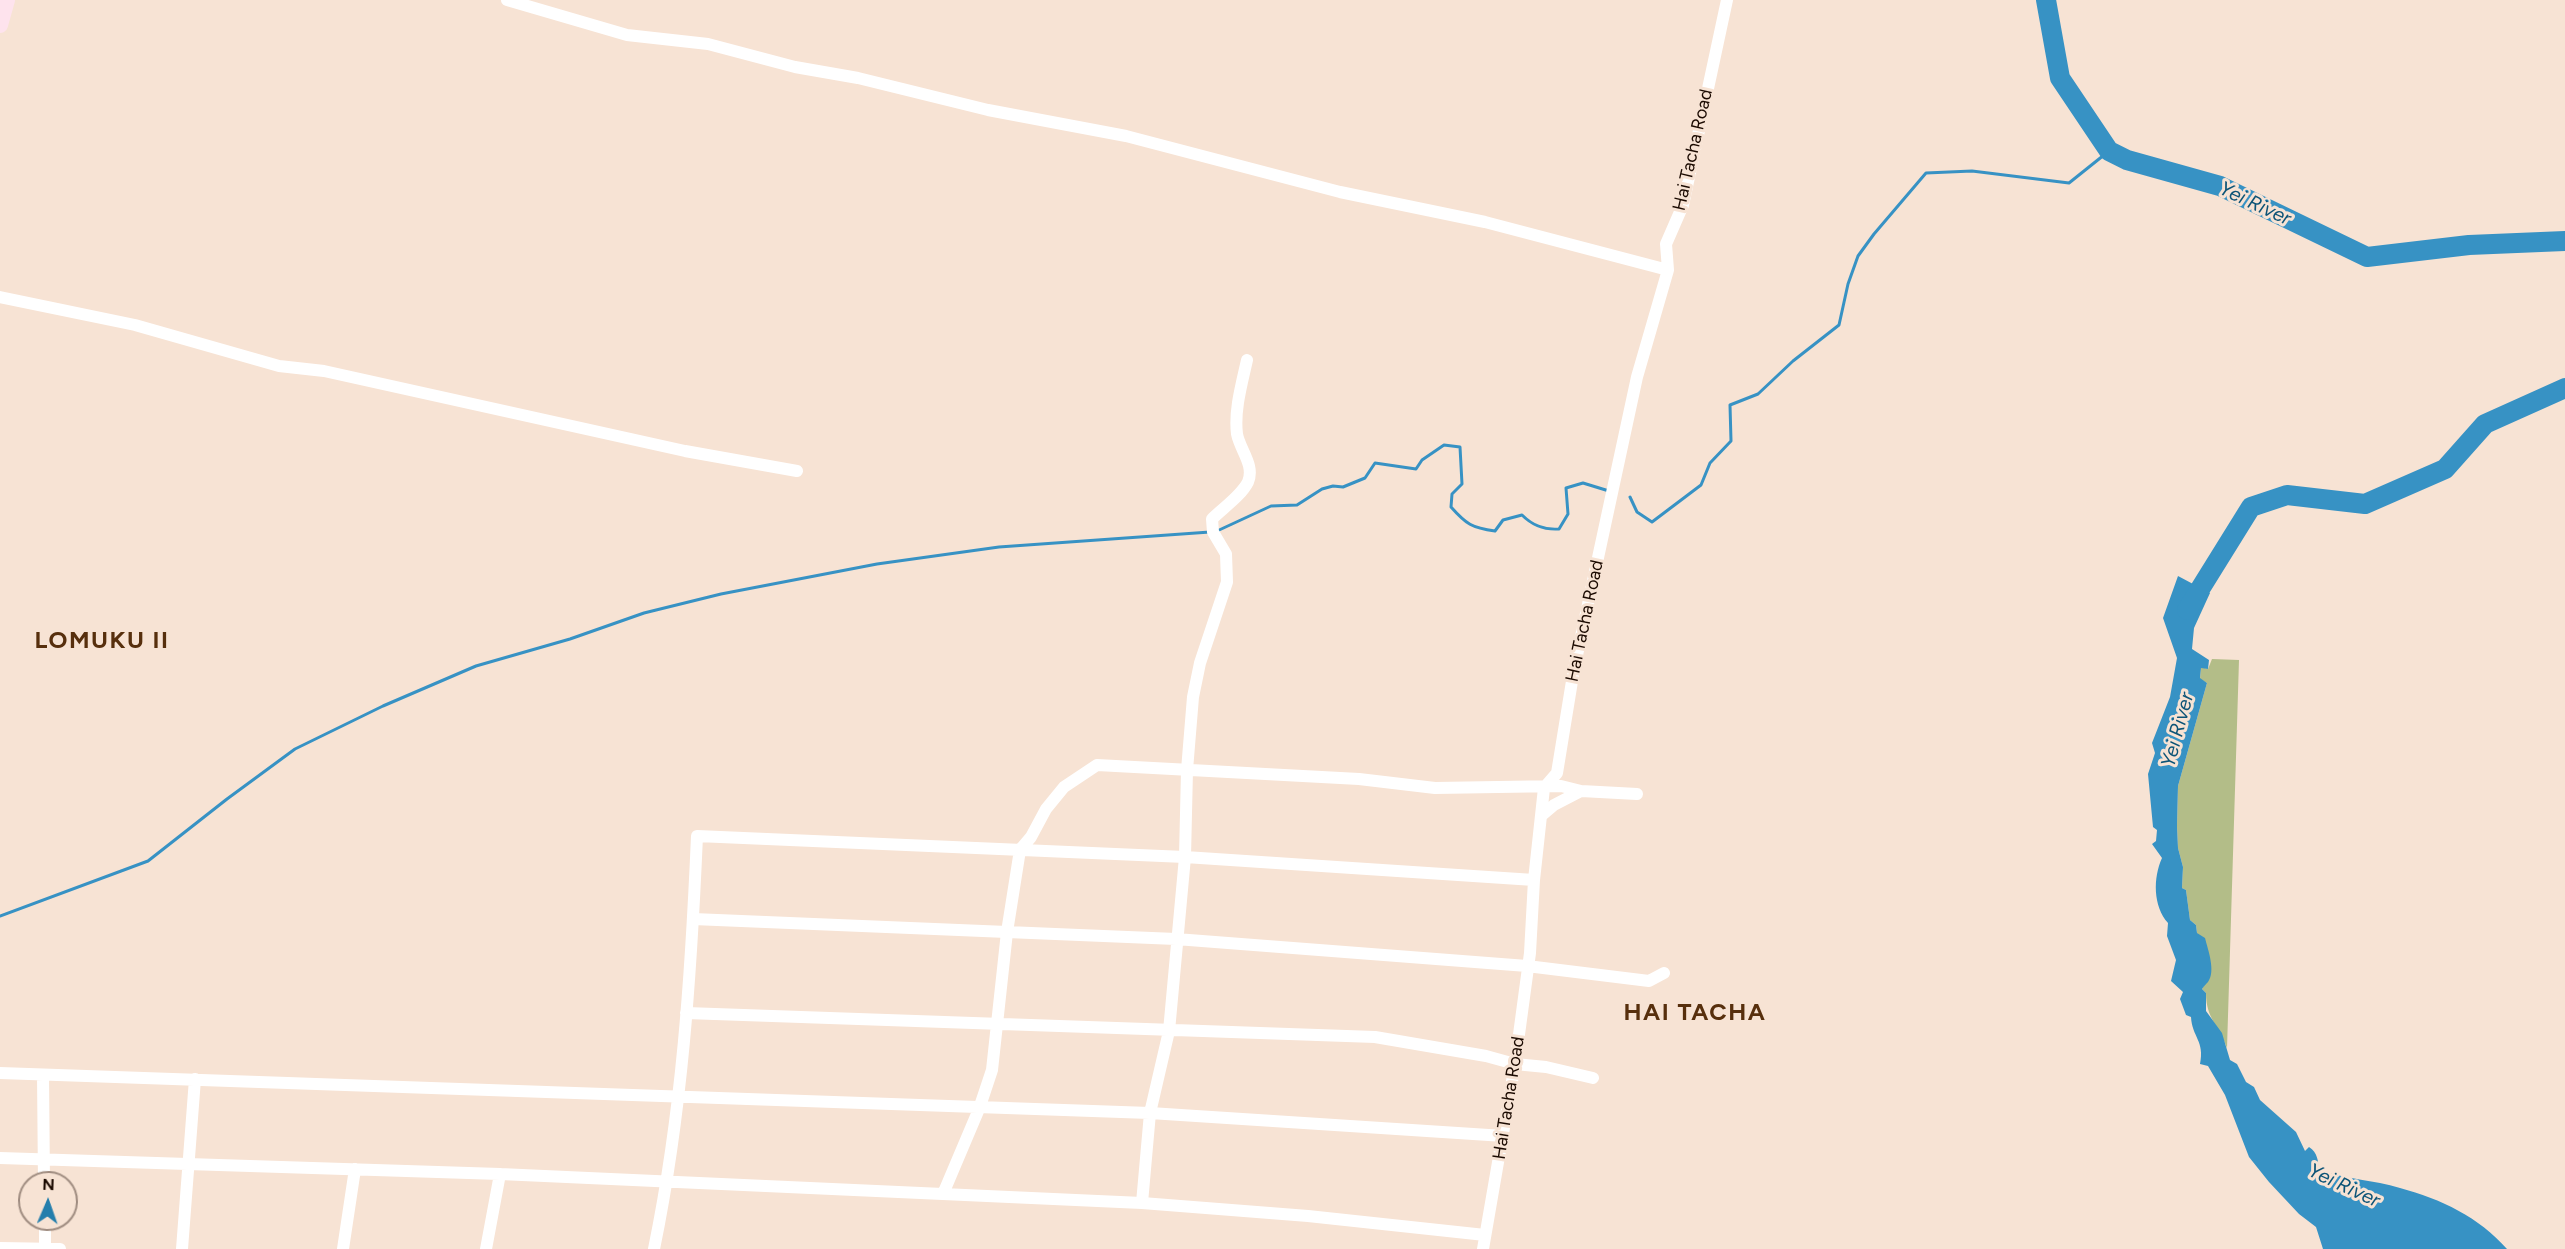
<!DOCTYPE html>
<style>
body{margin:0}
#map{position:relative;width:2565px;height:1249px;overflow:hidden;background:#f7e3d4;font-family:Figtree,sans-serif}
canvas{display:block}
.north{position:absolute;left:18px;top:1171px;width:60px;height:60px;box-sizing:border-box;background:#f7e3d4;border:2px solid #9f8c80;border-radius:50%;rotate:2deg;font-size:16px;font-weight:700;line-height:24px;text-align:center;color:#1b0a01}
.north::after{content:'';display:block;margin:auto;width:21px;height:27px;background:#247eac;clip-path:polygon(50% 0,100% 100%,50% 72%,0 100%)}
</style>
<div id="map">
<canvas width="2565" height="1249"></canvas>
<div class="north">N</div>
</div>
<script>
const ctx = document.querySelector('canvas').getContext('2d');
ctx.lineJoin = 'round';
function fill(path, color) { ctx.fillStyle = color; ctx.fill(path, 'evenodd'); }
function stroke(path, color, width, dash) { ctx.strokeStyle = color; ctx.lineWidth = width; ctx.lineCap = dash ? 'butt' : 'round'; ctx.setLineDash(dash || []); ctx.stroke(path); }
function write(font, color, halo, rows, align = 'center') {
  ctx.font = font + ' Figtree,sans-serif'; ctx.lineWidth = 6; ctx.setLineDash([]); ctx.textBaseline = 'middle'; ctx.strokeStyle = halo; ctx.fillStyle = color; for (const [text, x, y, turn = 0] of rows) {
    ctx.save(); ctx.translate(x, y); ctx.rotate((+turn || 0) * Math.PI / 180); ctx.textAlign = isNaN(turn) ? turn : align; if (halo) ctx.strokeText(text, 0, 0); ctx.fillText(text, 0, 0); ctx.restore();
  }
}
fill(new Path2D(`
 M2212 659 2239 660 2227 1048C2219 1025 2206 1019 2206 993L2202 989 2205 984 2197 933 2196 925 2190 920 2186 890 2182 888 2183 867 2178 848 2177 826 2178 786 2207 683 2200 679 2201 667 2208 669Z`), '#b3bd88');
fill(new Path2D(`
 M2178 576 2210 593 2194 628 2192 649 2209 660 2208 669 2201 668 2200 678 2207 683 2178 786 2177 826 2178 848 2183 867 2182 888 2186 890 2190 920 2196 925 2197 933 2205 938C2208 950 2216 971 2208 982 2206 984 2204 986 2202 989L2206 993V1011L2222 1033 2230 1060 2237 1064 2246 1082 2254 1087 2260 1100 2296 1132 2305 1151 2309 1147C2318 1153 2318 1161 2319 1170 2345 1179 2374 1180 2400 1188 2441 1199 2479 1217 2507 1249H2323L2316 1227 2299 1214 2269 1182 2249 1157 2225 1095 2208 1066 2200 1064C2205 1041 2192 1037 2191 1017L2186 1015 2180 999 2183 992 2171 981 2176 960 2167 936 2168 923C2153 906 2153 878 2162 858L2152 844 2156 841 2157 830 2153 827 2148 774 2155 753 2152 743 2170 697 2177 658 2163 618Z`), '#3792c4');
stroke(new Path2D(`
 M1630 497 1637 512 1652 522 1701 485 1710 463 1731 441 1730 405 1758 394 1793 361 1839 325 1848 284 1858 256 1874 234 1926 173 1972 171 2069 183 2109 151
 M1217 531 1271 506 1297 505 1322 489 1333 486 1343 487 1365 478 1375 463 1416 469 1422 460 1444 445 1460 447 1462 484 1452 494 1451 507C1466 524 1472 528 1495 531L1503 520 1522 515C1533 526 1544 530 1559 529L1568 514 1566 488 1583 483 1609 491
 M0 916 148 861 227 799 295 749 383 706 476 666 570 639 644 613 721 594 877 564 999 547 1210 532`), '#3792c4', 3);
stroke(new Path2D(`
 M2046 0 2060 78 2109 151 2127 160 2220 186 2367 257 2469 245 2565 241
 M2187 610 2251 507 2287 495 2365 504 2445 469 2485 424 2565 388`), '#3792c4', 20);
stroke(new Path2D(`
 M507 0 627 35 708 44 795 67 858 78 988 110 1126 136 1340 192 1485 222 1668 270
 M0 297 135 325 279 366 324 371 685 451 797 471
 M1541 816 1554 805 1581 791 1637 794
 M693 919 1176 939 1527 966 1649 981 1664 973
 M686 1013 1375 1037 1486 1056 1515 1064 1546 1067 1593 1078
 M0 1073 1150 1113 1504 1136
 M43 1075 44 1183
 M0 1158 500 1174 1142 1203 1308 1216 1485 1235
 M943 1194 979 1109 992 1070 1007 932 1020 850 1031 837 1046 809 1064 787 1097 765 1359 779 1435 788 1561 786 1581 791
 M1142 1203 1150 1113 1169 1031 1185 857 1187 770 1193 697 1200 663 1227 582 1226 554 1213 532 1212 519C1223 508 1241 496 1248 482 1255 465 1240 450 1237 434 1234 410 1242 383 1247 360
 M45 1219V1249
 M0 1248 60 1249
 M182 1249 195 1079
 M343 1249 355 1169
 M486 1249 500 1174
 M654 1249C682 1113 691 975 697 836L1185 857 1534 880
 M1483 1249 1515 1064 1530 953 1534 880 1544 788 1557 773 1574 669 1637 377 1668 270 1666 244 1683 205 1727 0`), '#fff', 12);
stroke(new Path2D(`
 M0 25 7 0`), '#fee3ed', 16);
write('18px', '#1b0a01', '#f7e3d4', [
 ["Hai Tacha Road",1693,150,-77],
 ["Hai Tacha Road",1585,621,-78],
 ["Hai Tacha Road",1509,1098,-81]
]);
write('italic 20px', '#0d5477', '#f7e3d4', [
 ["Yei River",2255,204,25],
 ["Yei River",2178,730,-75],
 ["Yei River",2344,1186,25]
]);
ctx.letterSpacing = '1.5px';
write('bold 24px', '#572f0d', '#f7e3d4', [
 ["LOMUKU II",102,641],
 ["HAI TACHA",1695,1013]
]);
ctx.letterSpacing = '0px';
</script>
